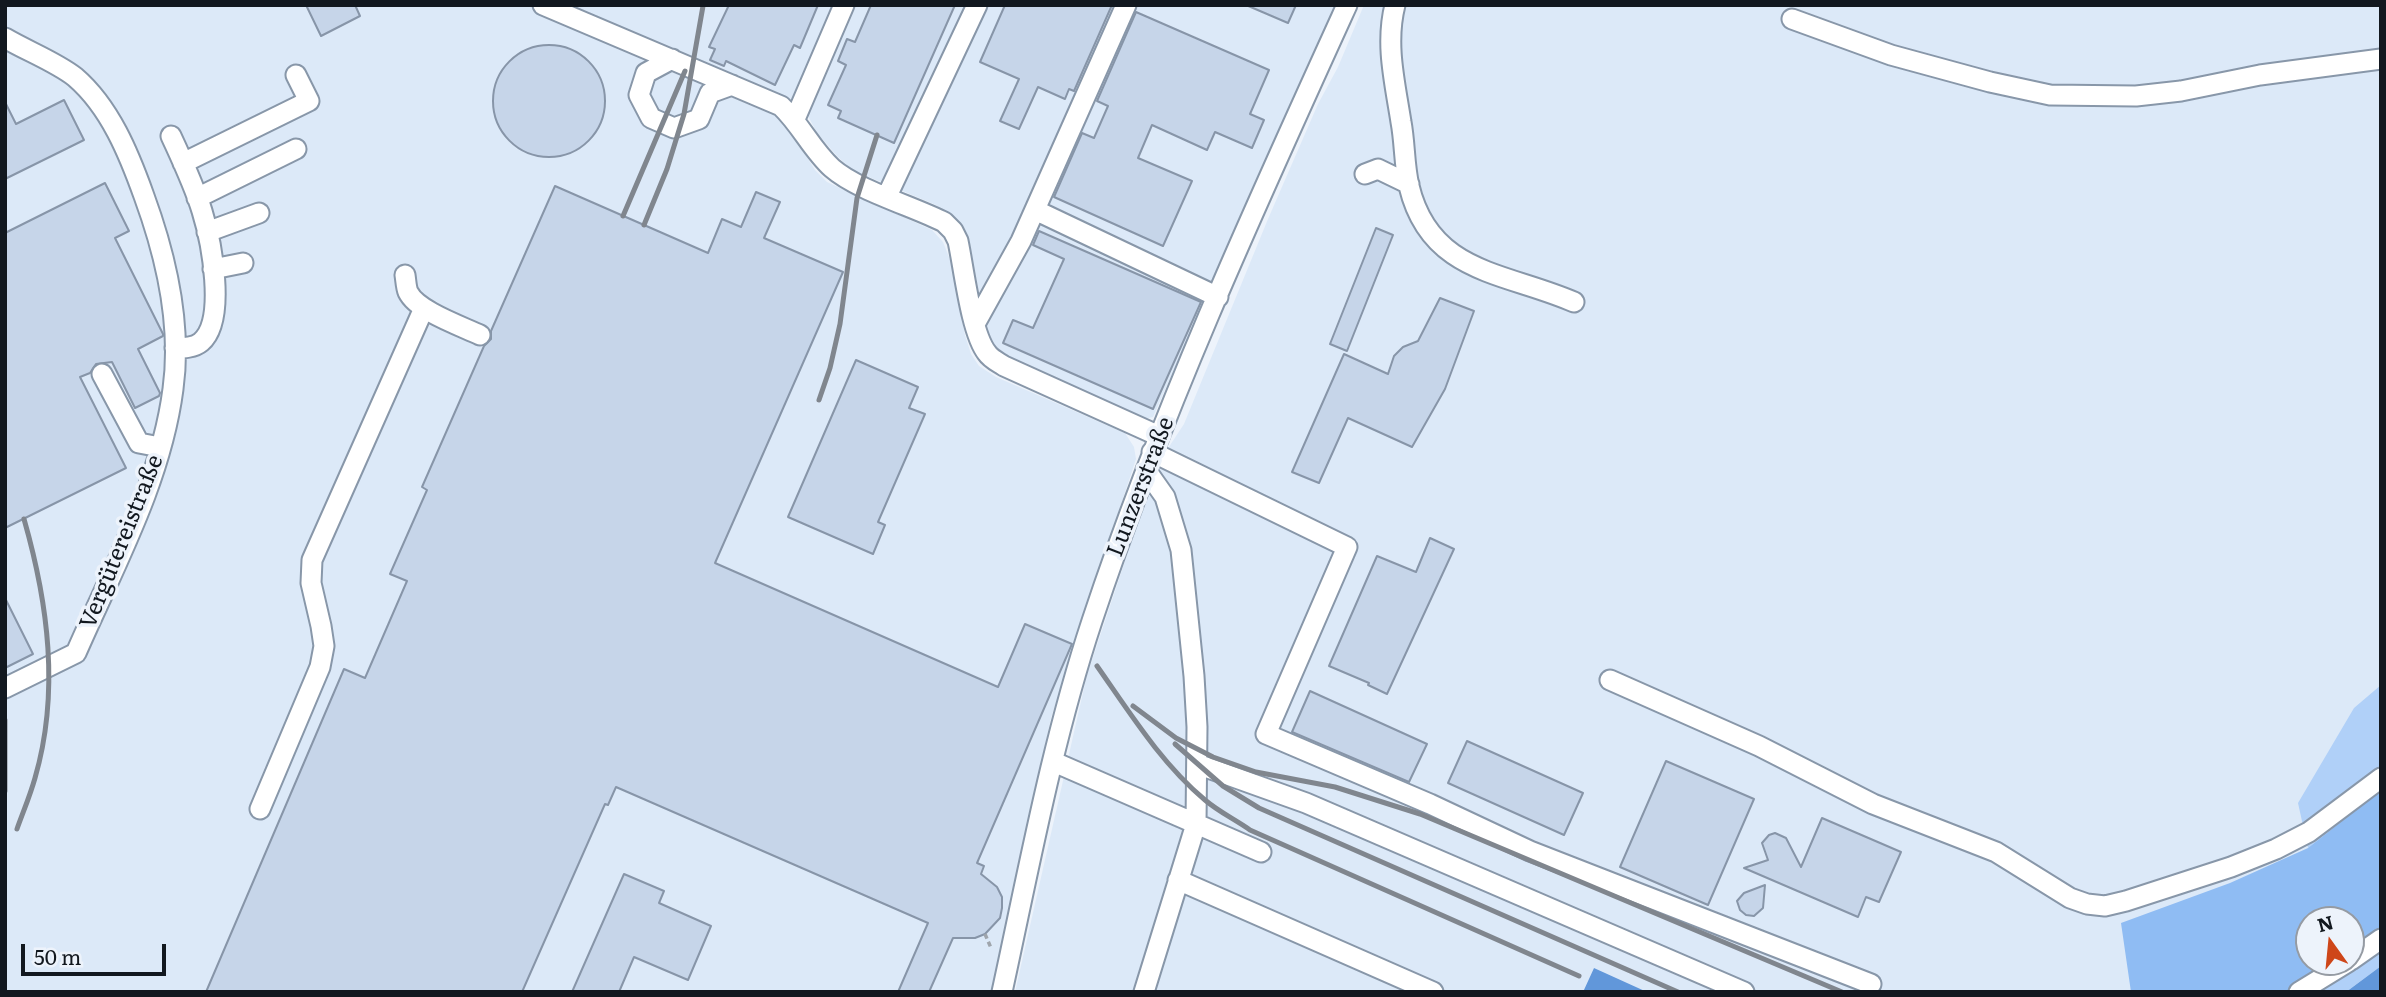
<!DOCTYPE html>
<meta charset="utf-8">
<style>
body{margin:0}
#map{position:relative;width:2386px;height:997px;overflow:hidden;background:#edf3fb;font-family:Literata,serif}
canvas{display:block}
.frame{position:absolute;inset:0;border:7px solid #12181f;pointer-events:none}
.north{position:absolute;left:2295px;top:906px;width:70px;height:70px;box-sizing:border-box;background:#edf3fb;border:2px solid #959ba3;border-radius:50%;rotate:345deg;font-size:19px;font-weight:700;line-height:28px;text-align:center;color:#12181f}
.north::after{content:'';display:block;margin:auto;width:24px;height:32px;background:#ce4619;clip-path:polygon(50% 0,100% 100%,50% 72%,0 100%)}
.scale{position:absolute;left:21px;top:944px;width:145px;height:32px;box-sizing:border-box;border:4px solid #12181f;border-top:0;padding-left:9px;font-size:21px;line-height:24px;white-space:nowrap;color:#12181f;-webkit-text-stroke:5px #edf3fb;paint-order:stroke}
</style>
<div id="map">
<canvas width="2386" height="997"></canvas>
<div class="frame"></div>
<div class="north">N</div>
<div class="scale">50 m</div>
</div>
<script>
const ctx = document.querySelector('canvas').getContext('2d');
ctx.lineJoin = 'round';
function fill(path, color) { ctx.fillStyle = color; ctx.fill(path, 'evenodd'); }
function stroke(path, color, width, dash) { ctx.strokeStyle = color; ctx.lineWidth = width; ctx.lineCap = dash ? 'butt' : 'round'; ctx.setLineDash(dash || []); ctx.stroke(path); }
function write(font, color, halo, rows, align = 'center') {
  ctx.font = font + ' Literata,serif'; ctx.lineWidth = 7; ctx.setLineDash([]); ctx.textBaseline = 'middle'; ctx.strokeStyle = halo; ctx.fillStyle = color; for (const [text, x, y, turn = 0] of rows) {
    ctx.save(); ctx.translate(x, y); ctx.rotate((+turn || 0) * Math.PI / 180); ctx.textAlign = isNaN(turn) ? turn : align; if (halo) ctx.strokeText(text, 0, 0); ctx.fillText(text, 0, 0); ctx.restore();
  }
}
fill(new Path2D(`
 M5 5H546L542 16 776 116 789 128 815 170 827 182 932 230 943 242 951 262 965 335 971 354 979 366 996 377 1125 433 1134 447 1136 459 1051 718 992 992H5Z
 M571 5H1335L1153 417 1144 419 1009 361 996 352 989 339 970 250 962 228 948 213 936 205 852 170 837 156 817 133 808 116 792 100Z
 M1364 5H2381V944L2307 992H1647L1594 968 1583 992H1015L1087 675 1157 465 1184 424 1268 219 1318 104 1338 67ZM2309 920H2351V962H2309Z`), '#dce9f8');
fill(new Path2D(`
 M2381 685V790L2308 848 2298 803 2354 708Z
 M2381 944V966L2346 992H2307Z`), '#b0d0f8');
fill(new Path2D(`
 M2381 790V932L2351 954V920H2309V962H2339L2287 992H2131L2121 923 2230 883 2308 848Z`), '#8fbcf3');
fill(new Path2D(`
 M2381 966V992H2346Z
 M1594 968 1647 992H1583Z`), '#6197da');
const building = new Path2D(`
 M306 5H355L360 16 321 36Z
 M729 5H818L800 48 794 45 775 85 726 61 724 66 710 60 715 49 709 47Z
 M871 5H955L894 143 838 118 841 111 828 105 846 65 838 61 847 39 855 42Z
 M1005 5H1112L1074 91 1069 89 1065 99 1038 87 1019 129 1000 121 1019 79 980 62Z
 M1246 5H1296L1288 23Z
 M1136 12 1269 70 1250 114 1264 120 1252 148 1215 132 1207 150 1152 125 1138 158 1192 181 1163 246 1054 197 1082 133 1094 138 1108 106 1097 101Z
 M493 101a56 56 0 1 1 112 0a56 56 0 1 1-112 0Z
 M64 100 84 140 5 179V102L16 124Z
 M105 183 129 231 115 238 163 334V336L138 349 160 393 159 396 135 408 112 362 96 364 90 373 80 377 126 468 5 528V233Z
 M555 186 708 253 722 219 741 227 756 192 780 202 764 238 843 272 715 563 998 687 1025 624 1072 644 977 863 984 866 981 874 997 887 1002 897V908L1000 918 985 934 975 938H953L929 992H898L928 923 616 787 608 805 605 804 522 992H206L344 669 365 678 407 581 390 574 427 490 422 487 484 346 491 339V331Z
 M1376 228 1393 235 1347 351 1330 344Z
 M1039 231 1201 302 1153 409 1003 343 1013 320 1033 328 1064 259 1033 245Z
 M1440 298 1474 311 1445 389 1412 447 1348 418 1319 483 1292 472 1344 354 1388 374 1394 356 1403 347 1418 341Z
 M856 360 918 387 909 408 925 414 878 522 885 525 873 554 788 517Z
 M1430 538 1454 549 1387 694 1368 685 1369 683 1329 666 1377 556 1416 572Z
 M5 598 33 654 5 668Z
 M1310 691 1427 744 1409 782 1292 732Z
 M1467 741 1583 793 1564 835 1448 783Z
 M1666 761 1754 799 1708 905 1620 867Z
 M1822 818 1901 852 1879 902 1866 897 1858 917 1744 868 1768 860 1762 843 1769 835 1775 833 1786 838 1801 867Z
 M624 874 664 891 659 903 711 926 688 980 634 957 619 992H572Z
 M1765 885 1763 908 1754 916 1746 915 1740 910 1737 901 1744 893Z`);
fill(building, '#c6d5e9');
stroke(building, '#8795a8', 2);
const minor = new Path2D(`
 M543 5 781 106C801 125 812 150 832 168 857 190 912 206 944 222L953 231 958 241C964 269 971 333 987 353 991 359 998 362 1004 366L1159 436
 M1395 5C1385 44 1395 83 1401 122 1405 143 1404 165 1409 186 1430 274 1505 272 1574 302
 M1792 19 1891 55 1990 82 2050 95 2136 96 2181 91 2260 75 2381 59
 M5 38C27 51 56 62 75 77 110 107 129 154 144 196 166 256 182 324 173 389 161 482 113 568 76 653L5 688
 M672 59 646 73 639 95 651 118 674 128 699 119 710 93 732 85
 M795 119 844 5
 M171 136C182 160 194 185 202 211 211 240 227 320 201 342 194 348 183 348 175 348
 M183 163 309 101 296 75
 M1365 174 1378 169 1409 184
 M887 196 977 5
 M197 198 296 149
 M1035 210 1218 297
 M207 232 259 213
 M213 269 243 263
 M405 275C406 281 406 287 408 292 417 311 461 326 480 335
 M975 324 1021 241 1126 5
 M102 374 139 443 160 447
 M1152 452 1347 547 1266 734 1430 804 1530 851 1871 984
 M1610 680 1759 746 1873 804 1996 852 2070 898 2087 904 2105 906 2126 901 2231 867 2276 849 2309 832 2381 778
 M1054 762 1261 852
 M1197 764 1306 803 1744 992
 M260 809 320 667 324 646 321 626 311 583 312 560 424 308
 M1178 880 1433 992
 M2351 960 2381 939
 M1002 992C1029 868 1052 742 1092 621 1162 410 1255 207 1347 5
 M1144 992 1196 824 1197 727 1194 676 1181 550 1165 497 1146 470
 M2299 992 2348 962`);
stroke(minor, '#8897a9', 23);
stroke(new Path2D(`
 M985 934 991 948`), '#9fa5ac', 3.5, [5, 3.5]);
stroke(minor, '#fff', 19);
stroke(new Path2D(`
 M623 216 685 71
 M644 225 667 169 684 114 703 6
 M819 400 830 368 840 324 857 198 877 135
 M1097 666C1130 713 1161 763 1205 800 1219 812 1236 820 1250 830L1579 976
 M1133 706 1176 738 1213 757 1256 772 1335 787 1420 814 1842 992
 M5 720V791
 M1175 744 1223 786 1259 808 1678 992
 M17 829C23 812 30 796 35 778 60 692 48 603 24 519`), '#80868e', 5);
write('23px', '#12181f', '#edf3fb', [
 ["Lunzerstraße",1141,487,-69],
 ["Vergütereistraße",122,542,-68]
]);
</script>
